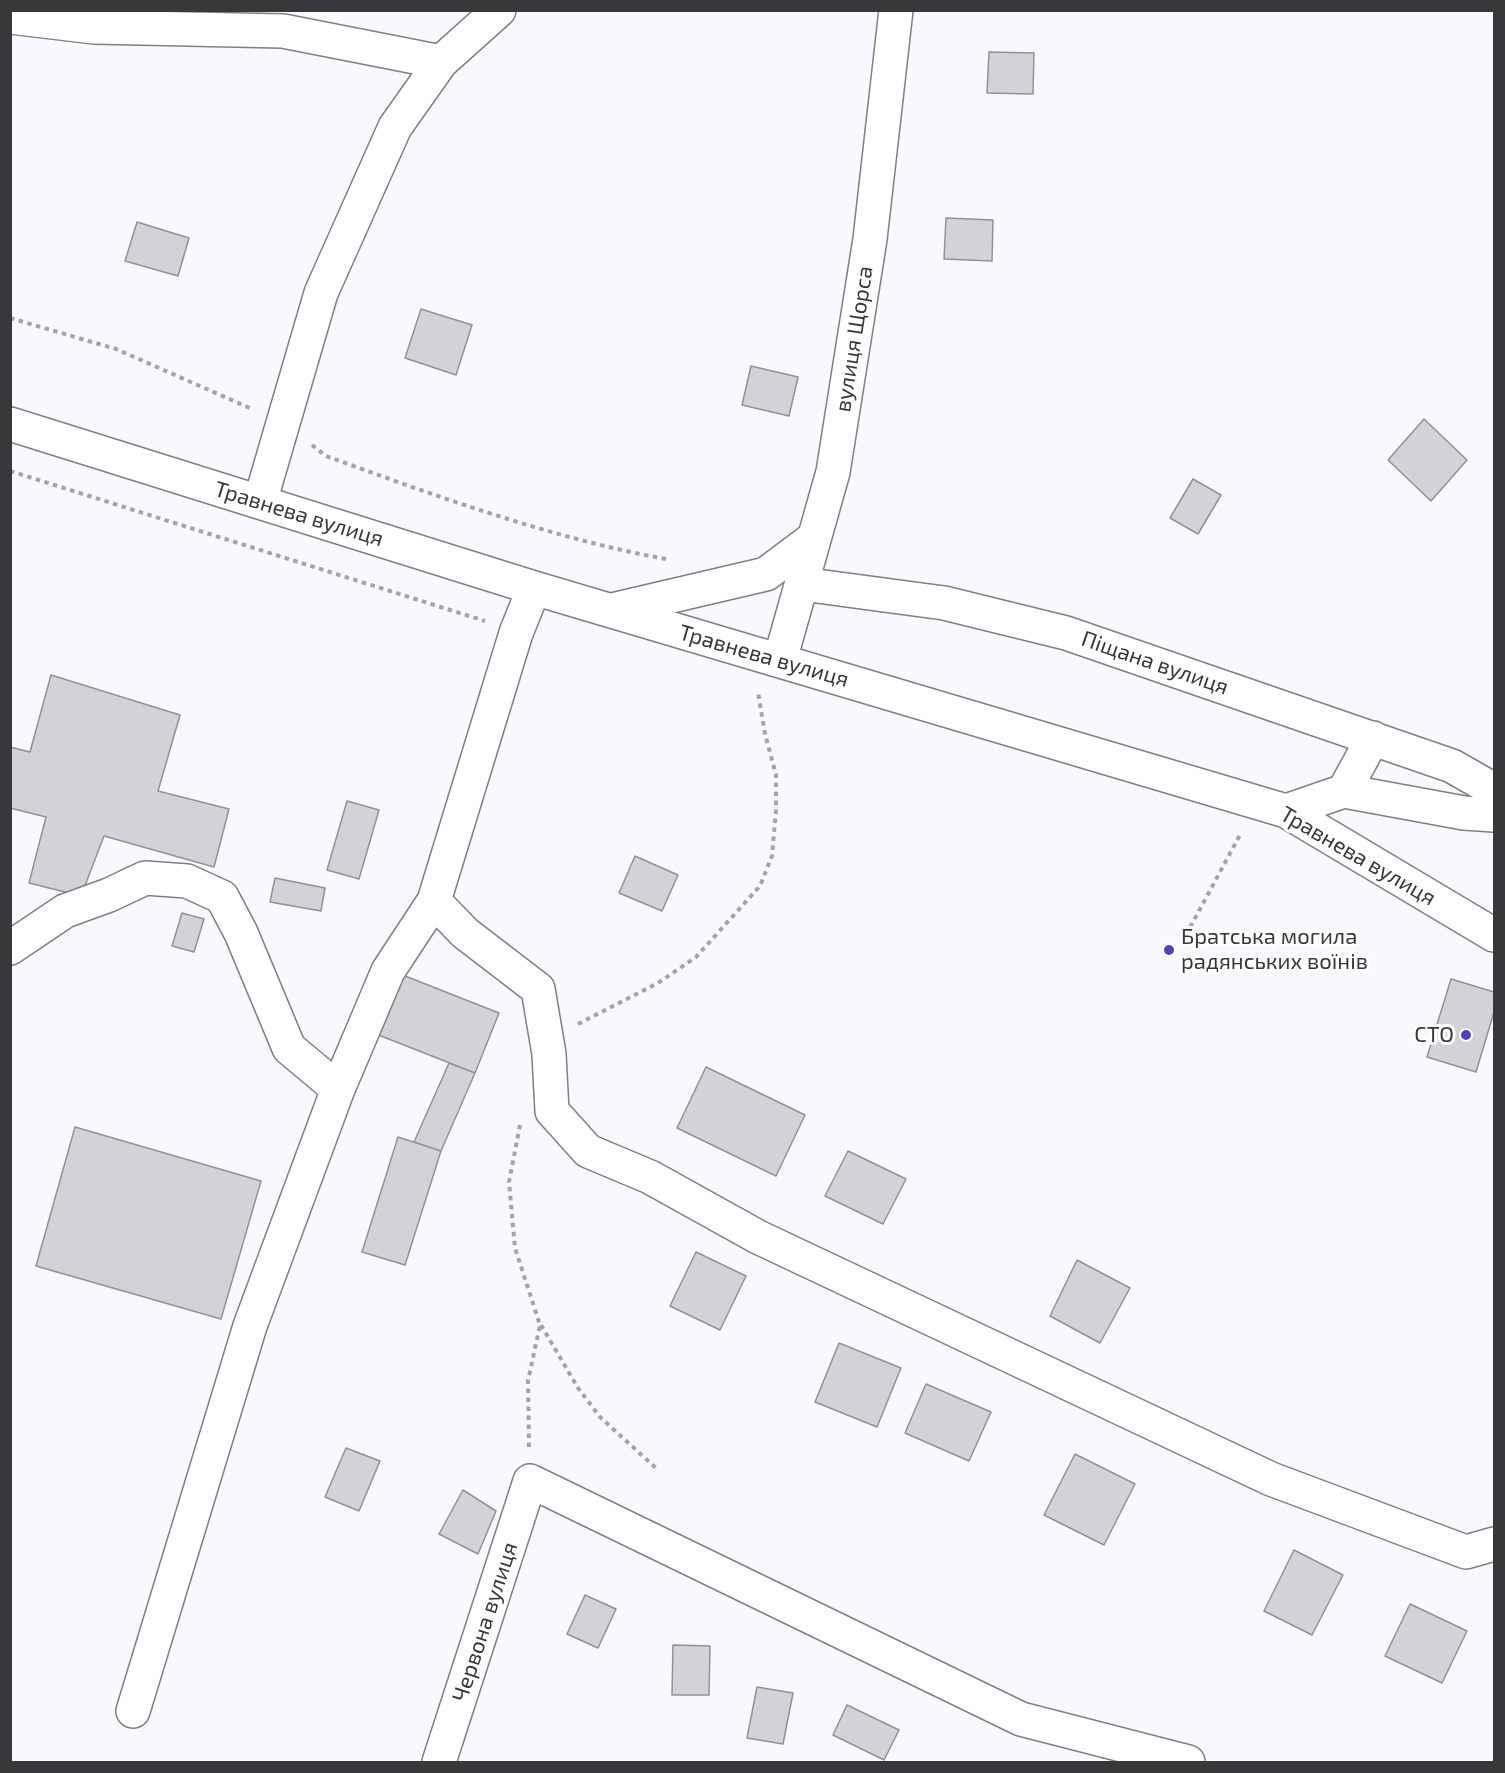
<!DOCTYPE html>
<meta charset="utf-8">
<style>
body{margin:0}
#map{position:relative;width:1505px;height:1773px;overflow:hidden;background:#f8f8ff;font-family:"Exo 2",sans-serif}
canvas{display:block}
.frame{position:absolute;inset:0;border:12px solid #38383b;pointer-events:none}
</style>
<div id="map">
<canvas width="1505" height="1773"></canvas>
<div class="frame"></div>
</div>
<script>
const ctx = document.querySelector('canvas').getContext('2d');
ctx.lineJoin = 'round';
function fill(path, color) { ctx.fillStyle = color; ctx.fill(path, 'evenodd'); }
function stroke(path, color, width, dash) { ctx.strokeStyle = color; ctx.lineWidth = width; ctx.lineCap = dash ? 'butt' : 'round'; ctx.setLineDash(dash || []); ctx.stroke(path); }
function write(font, color, halo, rows, align = 'center') {
  ctx.font = font + ' "Exo 2",sans-serif'; ctx.lineWidth = 6; ctx.setLineDash([]); ctx.textBaseline = 'middle'; ctx.strokeStyle = halo; ctx.fillStyle = color; for (const [text, x, y, turn = 0] of rows) {
    ctx.save(); ctx.translate(x, y); ctx.rotate((+turn || 0) * Math.PI / 180); ctx.textAlign = isNaN(turn) ? turn : align; if (halo) ctx.strokeText(text, 0, 0); ctx.fillText(text, 0, 0); ctx.restore();
  }
}
const building = new Path2D(`
 M989 52 1034 53 1033 94 987 93Z
 M946 218 993 220 992 261 944 259Z
 M137 222 189 238 178 276 125 261Z
 M421 309 472 325 456 375 405 358Z
 M751 366 798 377 789 416 742 405Z
 M1424 419 1467 460 1431 501 1388 460Z
 M1193 479 1221 495 1198 534 1170 518Z
 M51 675 180 715 158 791 229 809 214 867 104 836 81 896 29 883 46 817 10 808V747L30 752Z
 M347 801 379 810 359 879 327 870Z
 M635 856 678 875 662 911 619 893Z
 M275 878 325 888 321 911 270 902Z
 M182 913 204 919 194 952 172 946Z
 M400 974 499 1013 475 1073 376 1034Z
 M1451 979 1494 992V1012L1476 1072 1427 1057Z
 M449 1063 475 1073 441 1151 414 1142Z
 M706 1067 805 1115 776 1176 677 1128Z
 M75 1127 261 1181 221 1319 36 1266Z
 M398 1137 441 1151 405 1265 362 1252Z
 M848 1151 906 1179 883 1224 825 1196Z
 M696 1252 746 1276 720 1330 670 1306Z
 M1077 1260 1130 1288 1100 1343 1050 1316Z
 M839 1343 901 1368 877 1427 815 1402Z
 M926 1384 991 1412 969 1461 905 1433Z
 M346 1448 380 1461 359 1511 325 1497Z
 M1075 1454 1135 1484 1104 1545 1044 1515Z
 M463 1490 496 1511 478 1554 439 1534Z
 M1294 1550 1343 1575 1312 1635 1264 1611Z
 M585 1595 616 1609 598 1648 567 1634Z
 M1410 1604 1467 1631 1442 1683 1385 1656Z
 M673 1645 710 1646 709 1695H672Z
 M757 1687 793 1693 783 1744 747 1738Z
 M847 1705 899 1730 884 1760 833 1735Z`);
fill(building, '#d2d3d9');
stroke(building, '#919298', 1.5);
const minor = new Path2D(`
 M10 17 94 27 283 31 441 62
 M10 424 534 588 1286 811 1494 935
 M260 502 321 293 395 127 441 62 499 10
 M802 584 944 603 1066 633 1452 766 1494 790
 M534 588 516 633 434 901 465 933 538 989 549 1054 552 1111 588 1151 650 1177 758 1237 1271 1479 1466 1552 1494 1544
 M612 610 766 574 814 538
 M780 660 833 472 870 239 896 10
 M1344 791 1464 813 1494 815
 M1286 811 1344 791 1373 738
 M10 948 65 911 109 895 145 878 187 881 222 897 241 933 289 1048 338 1089
 M133 1711 250 1326 338 1089 388 971 434 901
 M439 1762 530 1481 1021 1719 1188 1762`);
stroke(minor, '#7f7f85', 36);
stroke(new Path2D(`
 M10 318 116 349 252 409
 M312 445 326 456C433 495 554 539 666 559
 M10 471 485 621
 M1186 935 1241 833
 M578 1024 658 983 696 957 760 886 772 856 776 810V775L765 734 758 692
 M520 1125 509 1182 515 1248 540 1325 528 1381 529 1447
 M541 1325 578 1388 600 1417 657 1469`), '#a3a3a8', 4, [4.5, 4.5]);
stroke(minor, '#fff', 33);
for (const [x, y, r, color] of [
 [1169,950,6,"#5043bb"],
 [1466,1035,6,"#5043bb"]
]) { const dot = new Path2D(); dot.arc(x, y, r, 0, 2 * Math.PI); ctx.fillStyle = color; ctx.fill(dot); stroke(dot, '#fff', 2); }
write('22px', '#38383b', '#fff', [
 ["вулиця Щорса",854,339,-81],
 ["Травнева вулиця",299,514,17],
 ["Травнева вулиця",764,656,16],
 ["Піщана вулиця",1155,663,19],
 ["Травнева вулиця",1358,856,30],
 ["Червона вулиця",485,1622,-72]
]);
write('22px', '#38383b', '#fff', [
 ["Братська могила",1181,937],
 ["радянських воїнів",1181,962],
 ["СТО",1454,1035,"right"]
], 'left');
</script>
